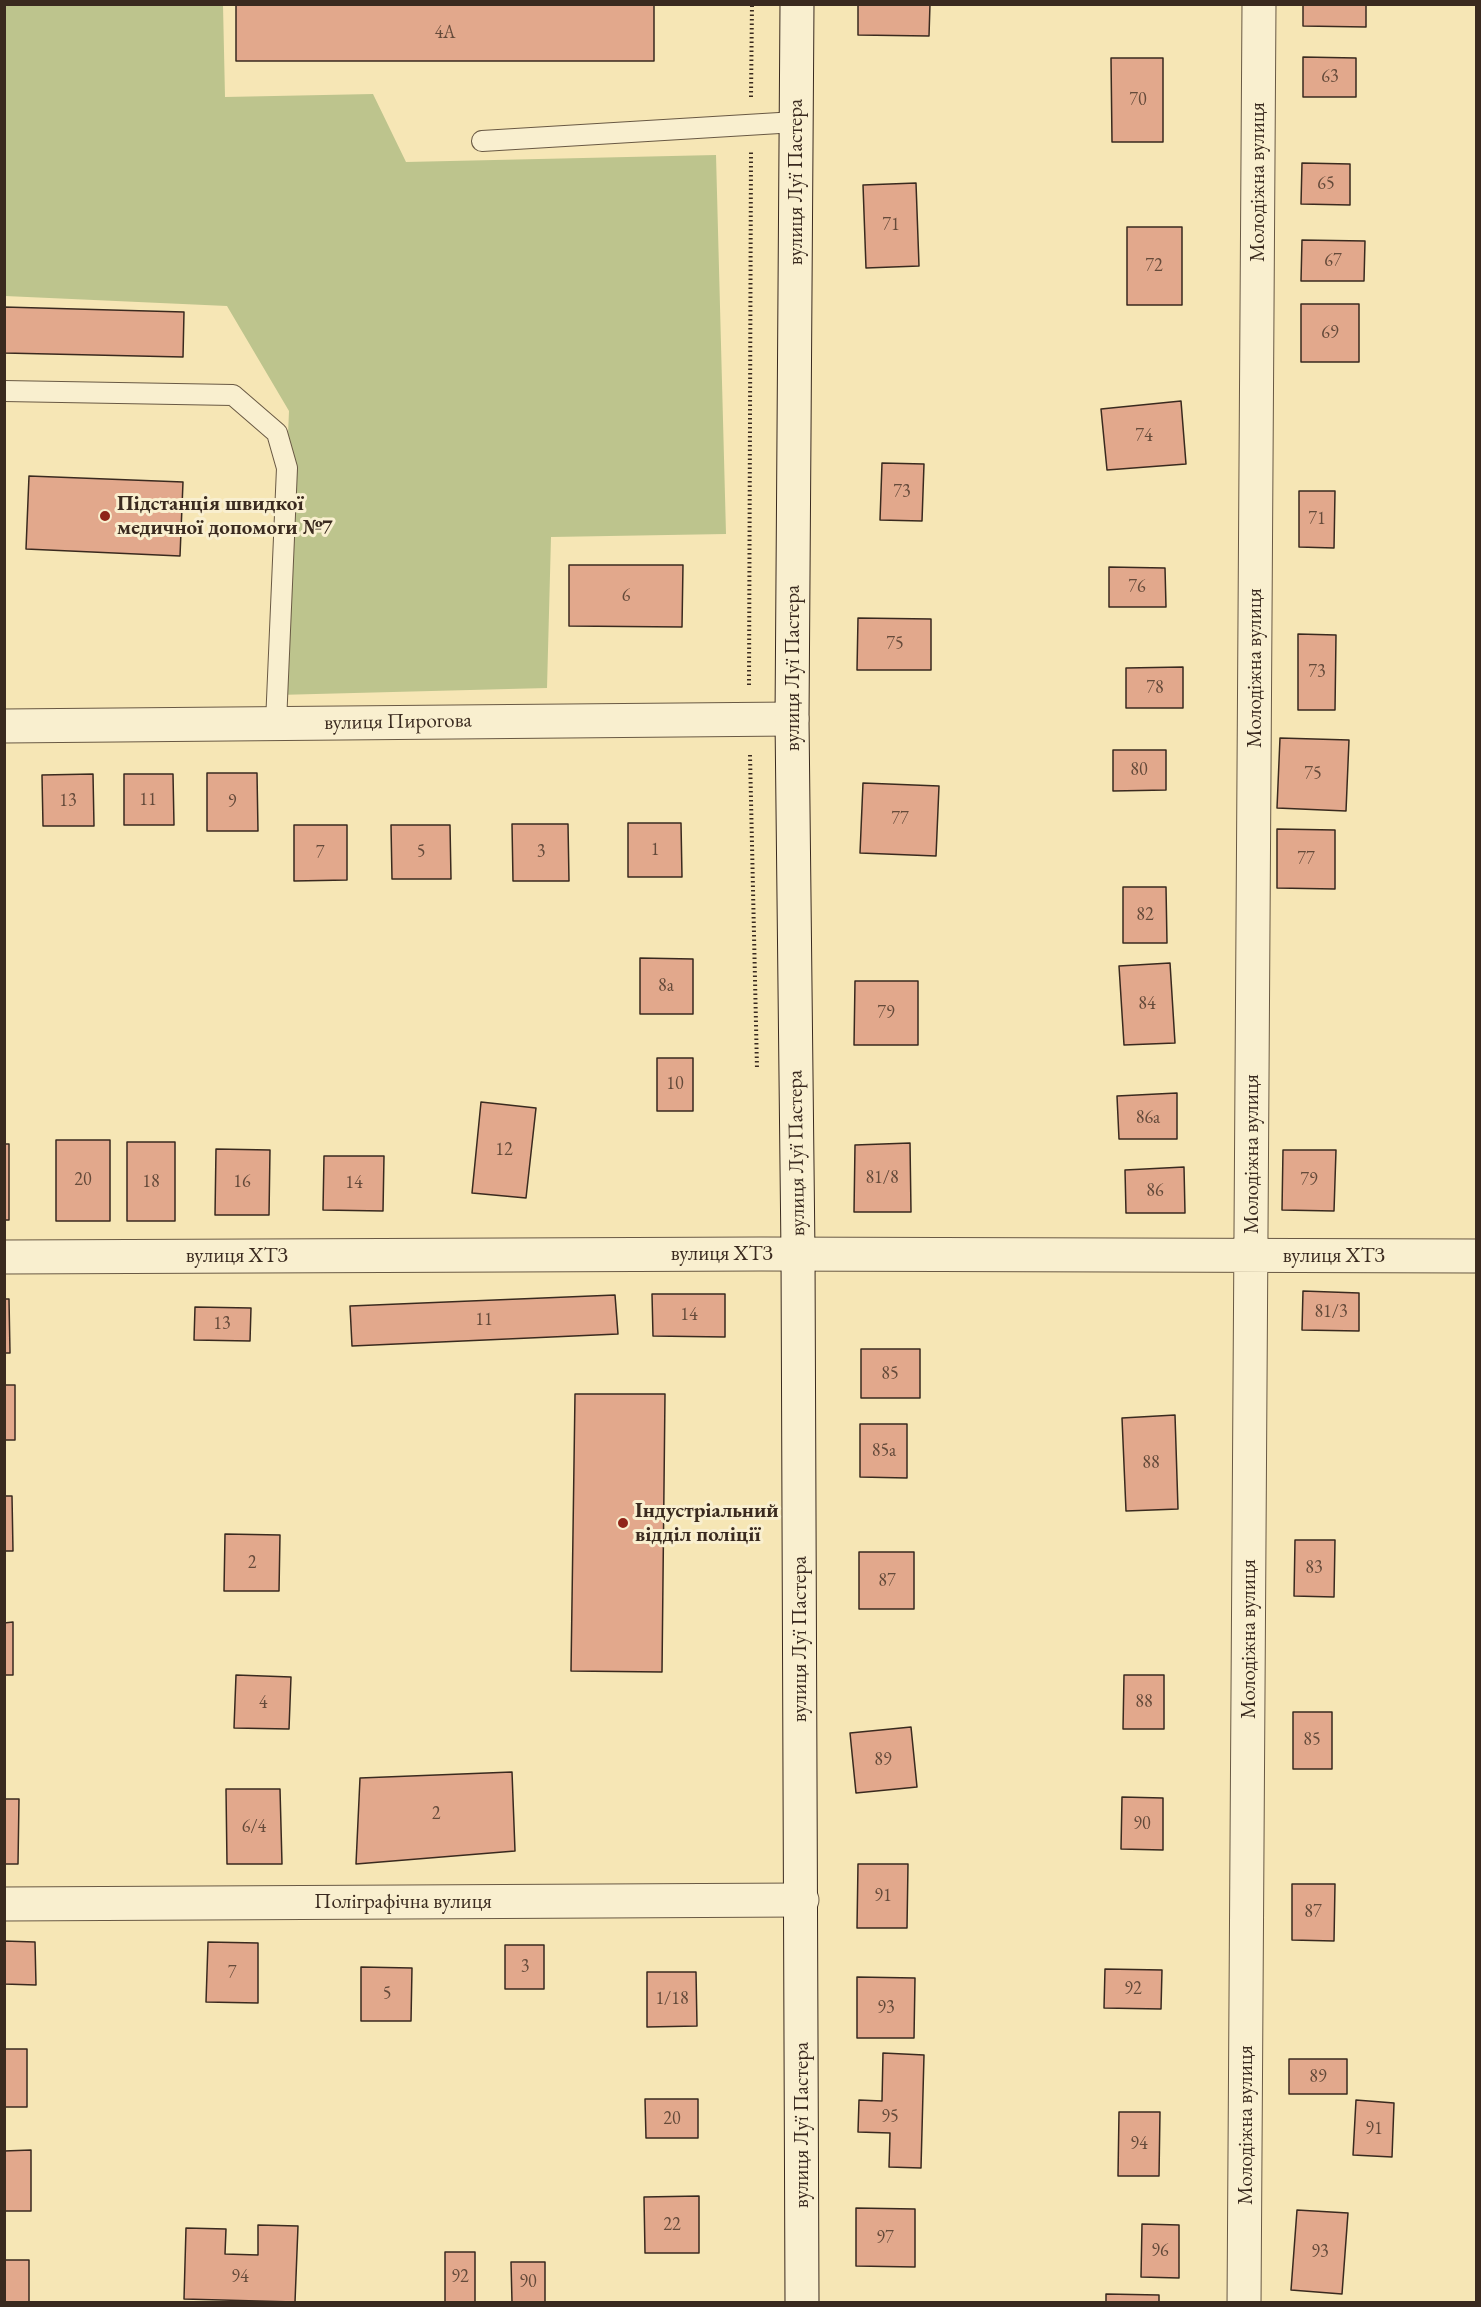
<!DOCTYPE html>
<meta charset="utf-8">
<style>
body{margin:0}
#map{position:relative;width:1481px;height:2307px;overflow:hidden;background:#f6e6b5;font-family:"EB Garamond",serif}
canvas{display:block}
.frame{position:absolute;inset:0;border:6px solid #3a2a1f;pointer-events:none}
</style>
<div id="map">
<canvas width="1481" height="2307"></canvas>
<div class="frame"></div>
</div>
<script>
const ctx = document.querySelector('canvas').getContext('2d');
ctx.lineJoin = 'round';
function fill(path, color) { ctx.fillStyle = color; ctx.fill(path, 'evenodd'); }
function stroke(path, color, width, dash) { ctx.strokeStyle = color; ctx.lineWidth = width; ctx.lineCap = dash ? 'butt' : 'round'; ctx.setLineDash(dash || []); ctx.stroke(path); }
function write(font, color, halo, rows, align = 'center') {
  ctx.font = font + ' "EB Garamond",serif'; ctx.lineWidth = 6; ctx.setLineDash([]); ctx.textBaseline = 'middle'; ctx.strokeStyle = halo; ctx.fillStyle = color; for (const [text, x, y, turn = 0] of rows) {
    ctx.save(); ctx.translate(x, y); ctx.rotate((+turn || 0) * Math.PI / 180); ctx.textAlign = isNaN(turn) ? turn : align; if (halo) ctx.strokeText(text, 0, 0); ctx.fillText(text, 0, 0); ctx.restore();
  }
}
fill(new Path2D(`
 M5 5H223L225 97 373 94 406 162 716 155 726 534 551 537 547 688 277 695 289 411 227 306 5 296Z`), '#bdc48d');
const building = new Path2D(`
 M236 4H654V61H236Z
 M858 4H930L929 36 858 35Z
 M1303 4H1366V27L1303 26Z
 M1303 57 1356 58V97H1303Z
 M1111 58H1163V142H1112Z
 M1302 163 1350 164V205L1301 204Z
 M916 183 919 266 866 268 863 185Z
 M1127 227H1182V305H1127Z
 M1302 240 1365 241 1364 281H1301Z
 M1301 304H1359V362H1301Z
 M4 307 184 312 183 357 4 353Z
 M1181 401 1186 464 1107 470 1101 409Z
 M882 463 924 464 922 521 880 520Z
 M29 476 183 482 180 556 26 549Z
 M1299 491H1335L1334 548 1299 547Z
 M569 565H683L682 627 569 626Z
 M1109 567 1165 568 1166 607H1109Z
 M858 618 931 619V670H857Z
 M1298 634 1336 635 1335 710H1298Z
 M1183 667V708H1126V668Z
 M1280 738 1349 740 1346 811 1277 808Z
 M1113 750H1166V790L1113 791Z
 M207 773H257L258 831H207Z
 M93 774 94 826H43L42 775Z
 M124 774H173L174 825H124Z
 M863 783 939 786 936 856 860 853Z
 M628 823H681L682 877H628Z
 M512 824H568L569 881H513Z
 M294 825H347V880L294 881Z
 M391 825H450L451 879H392Z
 M1277 829 1335 830V889L1277 888Z
 M1123 887H1166L1167 943H1123Z
 M640 958 693 959V1014H640Z
 M1170 963 1175 1043 1124 1045 1119 966Z
 M855 981H918V1045H854Z
 M657 1058H693V1111H657Z
 M1177 1093V1139H1119L1117 1096Z
 M481 1102 536 1108 526 1198 472 1193Z
 M56 1140H110V1221H56Z
 M127 1142H175V1221H127Z
 M910 1143 911 1212H854L855 1145Z
 M4 1144H9V1220H4Z
 M216 1149 270 1150 269 1215H215Z
 M1283 1150H1336L1334 1211 1282 1210Z
 M324 1156H384L383 1211 323 1210Z
 M1184 1167 1185 1213H1126L1125 1170Z
 M1303 1291 1359 1293V1331L1302 1330Z
 M652 1294H725V1337L653 1336Z
 M615 1295 618 1334 352 1346 350 1306Z
 M4 1299H9L10 1353H4Z
 M195 1307 251 1308 250 1341 194 1340Z
 M861 1349H920V1398H861Z
 M4 1385H15V1440H4Z
 M575 1394H665L662 1672 571 1671Z
 M1175 1415 1178 1509 1126 1511 1122 1418Z
 M860 1424H907V1478L860 1477Z
 M4 1496H12L13 1551H4Z
 M225 1534 280 1535 279 1591H224Z
 M1295 1540H1335L1334 1597 1294 1596Z
 M859 1552H914V1609H859Z
 M13 1622V1675H4V1623Z
 M236 1675 291 1677 289 1729 234 1728Z
 M1124 1675H1164V1729H1123Z
 M1293 1712H1332V1769H1293Z
 M911 1727 917 1787 856 1793 850 1733Z
 M512 1772 515 1851 356 1864 360 1778Z
 M226 1789H280L282 1864H227Z
 M1122 1797 1163 1798V1850L1121 1849Z
 M4 1799H19L18 1864H4Z
 M858 1864H908L907 1928H857Z
 M1292 1884H1335L1334 1941 1292 1940Z
 M4 1941 35 1942 36 1985 4 1984Z
 M208 1942 258 1943V2003L206 2002Z
 M505 1945H544V1989H505Z
 M361 1967 412 1968 411 2021H361Z
 M1105 1969 1162 1970 1161 2009 1104 2008Z
 M647 1972H696L697 2026 647 2027Z
 M857 1977 915 1978 914 2038H857Z
 M4 2049H27V2107H4Z
 M883 2053 924 2055 921 2168 889 2167 890 2133 858 2132 859 2100 882 2101Z
 M1289 2059H1347V2094H1289Z
 M645 2099H698V2138H646Z
 M1356 2100 1394 2103 1392 2157 1353 2155Z
 M1119 2112H1160L1159 2176H1118Z
 M31 2150V2211H4V2151Z
 M699 2196V2253H645L644 2197Z
 M856 2208 915 2209V2267L856 2266Z
 M1297 2210 1348 2213 1342 2294 1291 2290Z
 M1142 2224 1179 2225V2278L1141 2277Z
 M258 2225 298 2226 295 2302 184 2299 186 2228 226 2229 225 2254 258 2255Z
 M445 2252H475V2302H445Z
 M4 2260H29V2302H4Z
 M511 2262H545V2302H512Z
 M1106 2294 1159 2295V2302H1106Z`);
fill(building, '#e2a88c');
stroke(building, '#3a2a1f', 1.5);
const lane = new Path2D(`
 M482 141 796 122
 M4 391 233 395 277 433 287 468 276 723`);
const street = new Path2D(`
 M4 726 792 719
 M4 1257 761 1254 1476 1256
 M4 1904 802 1900
 M1244 2302 1259 4`);
const secondary = new Path2D(`
 M797 4 792 719 798 1254 802 2302`);
stroke(lane, '#695944', 22);
stroke(street, '#695944', 35);
stroke(secondary, '#3a2a1f', 35);
stroke(new Path2D(`
 M751 97 752 4
 M749 685 751 152
 M750 755 757 1069`), '#3a2a1f', 4, [1.5, 3]);
stroke(lane, '#f9efcf', 20);
stroke(street, '#f9efcf', 33);
stroke(secondary, '#f9efcf', 33);
for (const [x, y, r, color] of [
 [105,516,6,"#8f2418"],
 [623,1523,6,"#8f2418"]
]) { const dot = new Path2D(); dot.arc(x, y, r, 0, 2 * Math.PI); ctx.fillStyle = color; ctx.fill(dot); stroke(dot, '#f9efcf', 2); }
write('18px', '#644a3a', null, [
 ["4А",445,33],
 ["63",1330,77],
 ["70",1138,100],
 ["65",1326,184],
 ["71",891,225],
 ["67",1333,261],
 ["72",1154,266],
 ["69",1330,333],
 ["74",1144,436],
 ["73",902,492],
 ["71",1317,519],
 ["76",1137,587],
 ["6",626,596],
 ["75",895,644],
 ["73",1317,672],
 ["78",1155,688],
 ["80",1139,770],
 ["75",1313,774],
 ["11",148,800],
 ["13",68,801],
 ["9",232,802],
 ["77",900,819],
 ["1",655,850],
 ["5",421,852],
 ["3",541,852],
 ["7",320,853],
 ["77",1306,859],
 ["82",1145,915],
 ["8а",666,986],
 ["84",1147,1004],
 ["79",886,1013],
 ["10",675,1084],
 ["86а",1148,1118],
 ["12",504,1150],
 ["81/8",882,1178],
 ["20",83,1180],
 ["79",1309,1180],
 ["18",151,1182],
 ["16",242,1182],
 ["14",354,1183],
 ["86",1155,1191],
 ["81/3",1331,1312],
 ["14",689,1315],
 ["11",484,1320],
 ["13",222,1324],
 ["85",890,1374],
 ["85а",884,1451],
 ["88",1151,1463],
 ["2",252,1563],
 ["83",1314,1568],
 ["87",887,1581],
 ["88",1144,1702],
 ["4",263,1703],
 ["85",1312,1740],
 ["89",883,1760],
 ["2",436,1814],
 ["90",1142,1824],
 ["6/4",254,1827],
 ["91",883,1896],
 ["87",1313,1912],
 ["3",525,1967],
 ["7",232,1973],
 ["92",1133,1989],
 ["5",387,1994],
 ["1/18",672,1999],
 ["93",886,2008],
 ["89",1318,2077],
 ["95",890,2117],
 ["20",672,2119],
 ["91",1374,2129],
 ["94",1139,2144],
 ["22",672,2225],
 ["97",885,2238],
 ["96",1160,2251],
 ["93",1320,2252],
 ["94",240,2277],
 ["92",460,2277],
 ["90",528,2282]
]);
write('21px', '#3a2a1f', '#f9efcf', [
 ["вулиця Луї Пастера",796,182,-90],
 ["Молодіжна вулиця",1258,182,-90],
 ["вулиця Луї Пастера",793,668,-90],
 ["Молодіжна вулиця",1255,668,-90],
 ["вулиця Пирогова",398,722,-1],
 ["вулиця Луї Пастера",797,1153,-91],
 ["Молодіжна вулиця",1252,1154,-90],
 ["вулиця ХТЗ",722,1254],
 ["вулиця ХТЗ",237,1256],
 ["вулиця ХТЗ",1334,1256],
 ["вулиця Луї Пастера",800,1639,-90],
 ["Молодіжна вулиця",1249,1639,-90],
 ["Поліграфічна вулиця",403,1902],
 ["вулиця Луї Пастера",802,2125,-90],
 ["Молодіжна вулиця",1246,2125,-90]
]);
write('bold 21px', '#3a2a1f', '#f9efcf', [
 ["Підстанція швидкої",117,504],
 ["медичної допомоги №7",117,528],
 ["Індустріальний",635,1511],
 ["відділ поліції",635,1535]
], 'left');
</script>
